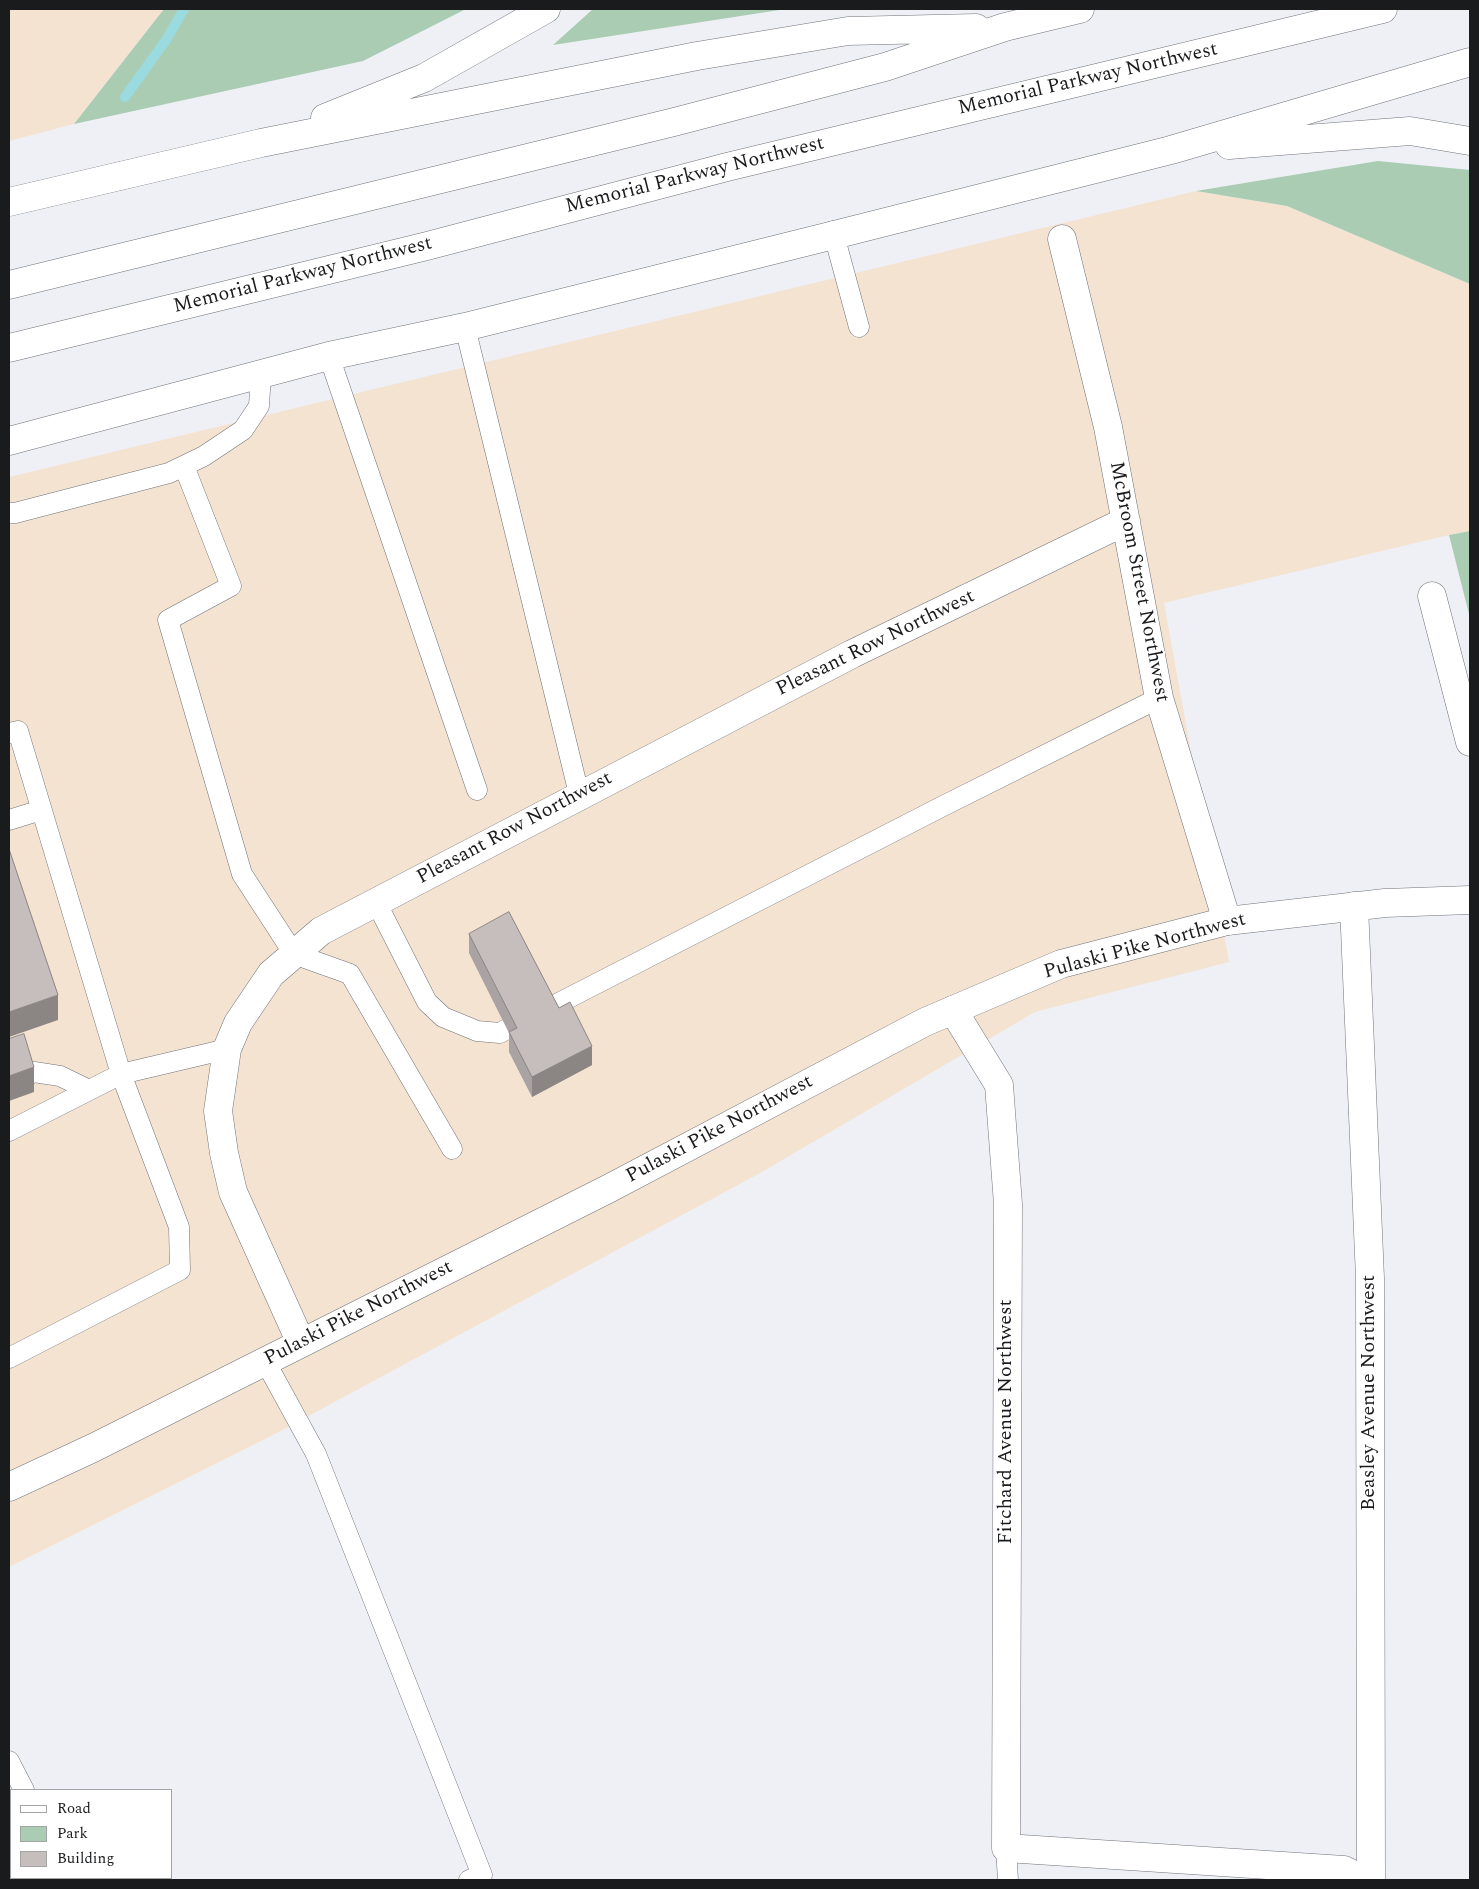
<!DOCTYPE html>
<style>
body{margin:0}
#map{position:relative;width:1479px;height:1889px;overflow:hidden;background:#eef0f6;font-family:Spectral,serif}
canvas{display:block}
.frame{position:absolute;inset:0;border:10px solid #1a1b1d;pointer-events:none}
.legend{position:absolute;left:10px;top:1789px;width:162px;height:90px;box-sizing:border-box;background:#fff;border:1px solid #a3a4a5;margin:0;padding:6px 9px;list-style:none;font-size:15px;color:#1a1b1d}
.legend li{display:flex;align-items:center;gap:10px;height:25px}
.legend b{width:25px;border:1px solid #a3a4a5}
</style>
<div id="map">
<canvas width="1479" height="1889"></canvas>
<div class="frame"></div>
<ul class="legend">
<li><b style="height:6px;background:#fff"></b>Road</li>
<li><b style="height:14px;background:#aaccb3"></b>Park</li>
<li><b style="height:14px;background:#c6bebd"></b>Building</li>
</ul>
</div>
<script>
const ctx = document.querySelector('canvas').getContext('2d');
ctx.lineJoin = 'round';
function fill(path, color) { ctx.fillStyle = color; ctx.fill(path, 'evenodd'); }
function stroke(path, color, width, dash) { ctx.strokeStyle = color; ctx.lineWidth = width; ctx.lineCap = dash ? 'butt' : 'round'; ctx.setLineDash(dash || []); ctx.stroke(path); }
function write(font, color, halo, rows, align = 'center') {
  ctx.font = font + ' Spectral,serif'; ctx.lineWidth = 4; ctx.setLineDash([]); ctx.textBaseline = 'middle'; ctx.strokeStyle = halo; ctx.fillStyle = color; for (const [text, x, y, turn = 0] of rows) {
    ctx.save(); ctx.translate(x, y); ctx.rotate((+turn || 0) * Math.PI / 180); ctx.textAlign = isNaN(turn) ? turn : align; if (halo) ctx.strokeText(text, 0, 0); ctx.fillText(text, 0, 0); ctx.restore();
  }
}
fill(new Path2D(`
 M9 9H164L74 124 9 141Z
 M1196 191 1287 206 1470 284V531L1449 535 1164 603 1229 962 1035 1012 762 1172 275 1434 9 1567V477Z`), '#f4e3d1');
fill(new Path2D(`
 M164 9H466L363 61 74 124Z
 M593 9H786L553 45Z
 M1378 161 1470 170V284L1287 206 1196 191Z
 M1470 531V618L1449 535Z`), '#aaccb3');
stroke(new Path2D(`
 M125 97 166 40 184 9`), '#9bdade', 10);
const lane = new Path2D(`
 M834 235 859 327
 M465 327 579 794
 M329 356 477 790
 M184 466 231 586 168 620 242 874 294 954 350 974 452 1149
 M9 513H15L169 473 204 456 243 430 259 406 261 374
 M9 733 18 731 121 1074 179 1227 180 1270 9 1358
 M9 820 41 810
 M376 902 427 1002 443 1017 477 1031 500 1033 507 1029
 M549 1008 945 805 1159 698
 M9 1085 34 1072 60 1076 89 1090
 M9 1131 121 1074 227 1049
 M265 1361 316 1454 482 1875 469 1880
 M9 1761 24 1790
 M1006 1848 1008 1880
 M69 1878 70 1880`);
const street = new Path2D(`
 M1062 239 1108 427 1159 698 1227 921
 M1432 596 1470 742
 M1354 906 1370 1278 1371 1880
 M953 1010 999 1085 1008 1204 1006 1848 1344 1870 1364 1880
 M301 1343 233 1192 224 1153 218 1111 227 1049 238 1023 271 974 321 931 852 654 1126 521`);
const secondary = new Path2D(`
 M9 1487 93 1448 608 1189 925 1022 1061 964 1227 921 1385 903 1470 900`);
const primary = new Path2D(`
 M9 441 329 356 465 327 834 235`);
const highway = new Path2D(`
 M325 118 424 78 546 9
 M1229 145 1410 131 1470 141
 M9 202 261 143 697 56 848 31 976 28
 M834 235 1171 150 1470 62
 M9 285 674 122 885 67 1005 27 1080 9
 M9 348 427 246 727 167 1383 9`);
stroke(lane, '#717379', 21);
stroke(street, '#717379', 29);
stroke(secondary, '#717379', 29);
stroke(primary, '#717379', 29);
stroke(highway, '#717379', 29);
stroke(lane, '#fff', 20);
stroke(street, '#fff', 28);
stroke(secondary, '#fff', 28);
stroke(primary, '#fff', 28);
stroke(highway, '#fff', 28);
fill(new Path2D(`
 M469 934 559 1008 592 1065 532 1097 509 1052V1033L469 953Z`), '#aaa3a3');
fill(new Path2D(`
 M58 995V1020L9 1037V1012Z
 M592 1046V1065L532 1097V1077Z
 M34 1067V1092L9 1101V1076Z`), '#8b8584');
const building = new Path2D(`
 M9 849 58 995 9 1012Z
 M509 912 559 1008 570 1002 592 1046 532 1077 509 1032 517 1028 469 934Z
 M24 1034 34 1067 9 1076V1039Z`);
fill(building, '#c6bebd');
stroke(building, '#8b8584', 1);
write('20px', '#1a1b1d', '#fff', [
 ["Memorial Parkway Northwest",1088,80,-13],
 ["Memorial Parkway Northwest",695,176,-14],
 ["Memorial Parkway Northwest",303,276,-14],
 ["McBroom Street Northwest",1138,582,79],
 ["Pleasant Row Northwest",876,644,-26],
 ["Pleasant Row Northwest",515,829,-28],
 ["Pulaski Pike Northwest",1145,947,-15],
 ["Pulaski Pike Northwest",720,1130,-28],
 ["Pulaski Pike Northwest",359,1314,-27],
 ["Beasley Avenue Northwest",1370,1393,-90],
 ["Fitchard Avenue Northwest",1007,1422,-90]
]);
</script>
